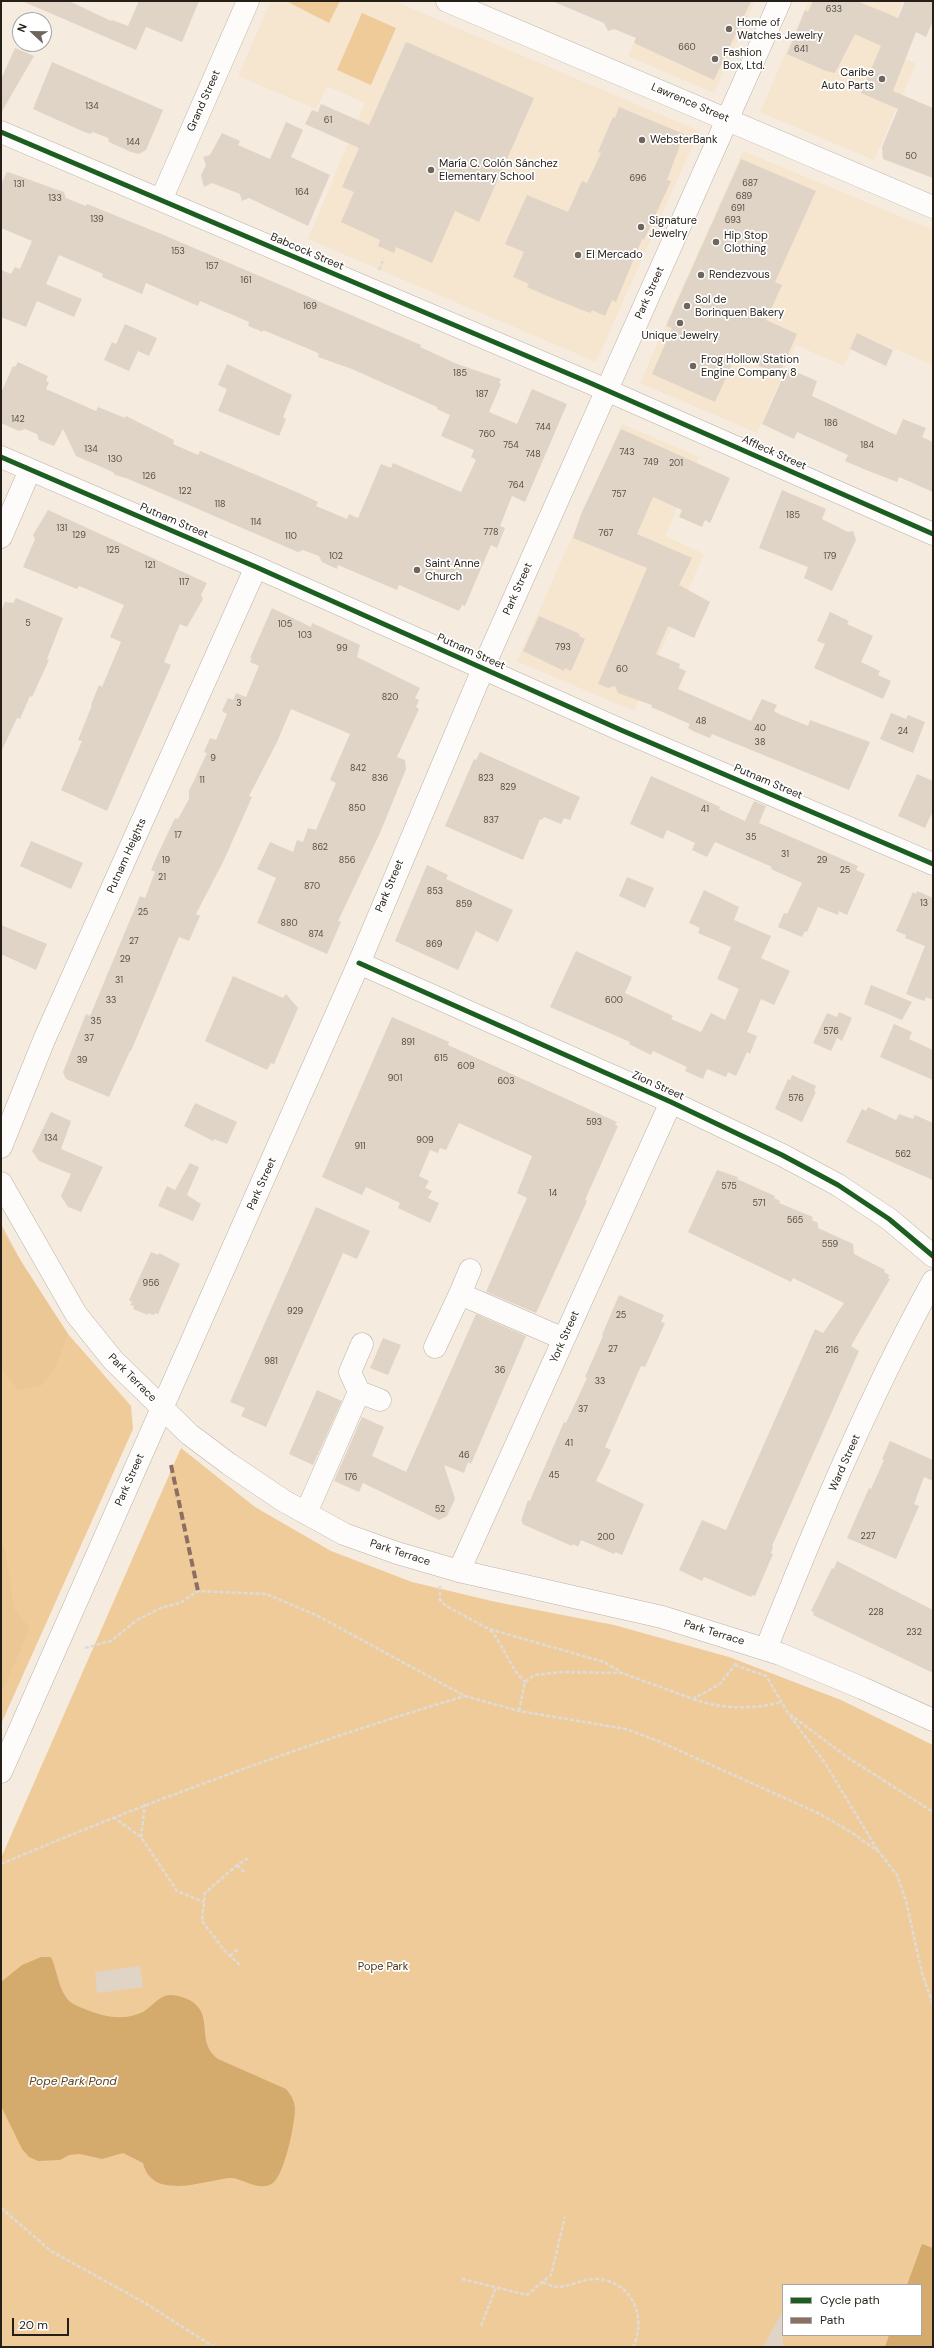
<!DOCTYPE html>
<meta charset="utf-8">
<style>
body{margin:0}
#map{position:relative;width:934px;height:2348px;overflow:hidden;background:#f5ebde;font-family:"DM Sans",sans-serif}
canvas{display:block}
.frame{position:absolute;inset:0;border:2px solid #251f17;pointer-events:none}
.legend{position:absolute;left:782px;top:2284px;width:140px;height:52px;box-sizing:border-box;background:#fff;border:1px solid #a8a5a2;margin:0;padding:5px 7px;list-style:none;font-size:12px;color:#251f17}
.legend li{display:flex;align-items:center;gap:8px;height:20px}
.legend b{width:20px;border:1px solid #a8a5a2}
.north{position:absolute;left:12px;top:12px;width:40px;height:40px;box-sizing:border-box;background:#fff;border:1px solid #a8a5a2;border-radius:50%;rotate:292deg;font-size:11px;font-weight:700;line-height:16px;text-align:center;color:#251f17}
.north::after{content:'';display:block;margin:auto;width:14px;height:18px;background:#6e665d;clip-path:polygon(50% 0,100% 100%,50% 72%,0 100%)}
.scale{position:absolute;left:12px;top:2318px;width:57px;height:18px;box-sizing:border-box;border:2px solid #251f17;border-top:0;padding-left:5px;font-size:12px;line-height:14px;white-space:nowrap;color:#251f17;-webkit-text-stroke:3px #fff;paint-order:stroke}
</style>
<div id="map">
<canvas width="934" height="2348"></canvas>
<div class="frame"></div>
<ul class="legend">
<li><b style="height:5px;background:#1b5e20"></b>Cycle path</li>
<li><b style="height:5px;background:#8d6e63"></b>Path</li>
</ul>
<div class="north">N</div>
<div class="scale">20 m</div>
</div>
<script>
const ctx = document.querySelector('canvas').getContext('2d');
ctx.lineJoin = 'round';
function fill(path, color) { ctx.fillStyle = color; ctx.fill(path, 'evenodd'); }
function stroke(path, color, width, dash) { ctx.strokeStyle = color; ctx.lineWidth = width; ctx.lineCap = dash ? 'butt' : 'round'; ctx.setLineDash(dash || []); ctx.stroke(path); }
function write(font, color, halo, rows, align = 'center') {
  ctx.font = font + ' "DM Sans",sans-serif'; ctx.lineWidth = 3.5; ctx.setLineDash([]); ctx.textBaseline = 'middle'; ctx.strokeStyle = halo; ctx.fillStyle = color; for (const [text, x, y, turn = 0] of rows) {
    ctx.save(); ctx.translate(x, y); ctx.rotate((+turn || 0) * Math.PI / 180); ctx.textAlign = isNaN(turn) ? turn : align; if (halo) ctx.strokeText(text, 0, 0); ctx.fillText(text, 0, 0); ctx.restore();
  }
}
fill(new Path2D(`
 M271 1H394L699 131 596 362 308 239 365 103 327 86 316 109 238 76Z
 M652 1H755L714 93 628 56Z
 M809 1H903L883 49 916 64 874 160 760 112Z
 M743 151 933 230V365L858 333 844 366 796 345 757 433 640 383Z
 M622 424 699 457 665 536 704 554 634 711 517 661Z`), '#f6e5cf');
fill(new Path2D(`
 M286 1H340L329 23Z
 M362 13 396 28 371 85 337 70Z
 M1 1224 31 1280 68 1334 131 1406 133 1429 1 1724Z
 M181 1448 255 1507 331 1551 412 1582 496 1602 614 1625 729 1657 841 1700 933 1745V2347H1V1858ZM783 2285H921V2335H783Z`), '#efcb9a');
fill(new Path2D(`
 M1 1230 68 1334 56 1365 41 1386 18 1390 1 1368Z
 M1 1542 5 1548 14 1609 30 1628 1 1694Z`), '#ebc795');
fill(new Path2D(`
 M41 1957H51C57 1970 58 1986 66 1997 70 2004 80 2007 87 2010 105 2017 124 2021 143 2012 151 2007 157 1999 165 1996 172 1993 188 1998 194 2003 213 2018 196 2043 218 2059L286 2089C291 2095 294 2100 295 2108 295 2123 285 2173 273 2183 259 2193 242 2177 229 2178 203 2181 152 2201 143 2163L123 2153 102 2159 80 2154 69 2155 60 2160 38 2161 29 2157 22 2149 1 2106V1982L22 1965Z
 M922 2244 933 2248V2347H885L889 2335H921V2285H907Z`), '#d5ab6d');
fill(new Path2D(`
 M22 1H69L111 21 112 20 128 26 139 1H199L182 42 146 27 136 50Z
 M552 1H751L714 80 634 43 636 38 614 29 608 31 604 23Z
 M813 1H857L898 18 905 1H933V21L926 37 916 32 893 91 933 108V178L883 159 882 147 898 109 861 93 881 46 855 34 835 73 826 71 787 54 805 10 808 12Z
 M406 42 534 98 479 222 455 211 432 263 396 247 394 253 378 246 380 240 341 222 354 192 342 187 359 148 305 124 312 110 318 112 321 104 369 125Z
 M15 48 34 56 1 113V79Z
 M52 62 163 110 146 150 139 154 131 152 109 142 108 138 93 132 90 134 82 131 33 109Z
 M619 107 684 134 667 180 671 181 644 240 642 239 616 302 612 300 605 316 592 310 590 313 552 298 527 287 529 284 513 277 524 252 505 244 527 195 568 212 582 181 587 183 601 153 598 152 613 117 615 118Z
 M286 122 303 130 291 157 330 175 308 226 249 198 242 201 240 194 212 183 204 187 201 175 206 165 203 157 210 155 222 133 240 141 238 145 270 159Z
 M741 159 816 191 775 282 782 285 766 320 797 334 779 375 736 356 715 402 652 374 672 328 666 326Z
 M8 172 55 189 64 192 66 198 86 206 87 204 166 236 421 345 420 347 457 364 501 379 499 383 501 384 489 412 517 424 532 389 567 404 525 502 512 496 500 526 505 528 497 548 491 545 465 606 462 605 459 611 399 585 397 590 338 565 337 569 322 562 319 556 303 550 298 552 126 478 115 475 113 472 76 456 63 429 54 446 39 440 37 434 25 429 19 431 1 423V393L13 366 15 367 18 362 48 376 46 381 49 382 46 389 96 411 98 407 125 418 126 416 174 440 173 444 198 455 200 451 301 494 318 502 316 506 347 519 349 514 358 518 381 464 391 468 393 463 461 492 476 460 471 457 474 450 441 436 450 415 437 409V407L352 369 318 357 319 354 316 352 263 330V332L248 326 249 322 200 301 198 306 146 283 142 294 102 277 103 274 59 255 46 284 82 299 74 317 37 301 26 327 1 317V270L11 274 15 267 20 269 32 241 1 228V185L6 173Z
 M125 324 157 338 149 356 138 351 129 371 104 360 112 342 116 344Z
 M857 333 893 350 886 366 850 349Z
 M227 364 292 395 283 417 286 419 279 436 218 411 227 389 218 385Z
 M787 368 817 381 812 396 896 435 903 419 926 428 922 437 933 442V492L899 477 897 482 866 470 845 461 848 455 797 432 794 439 762 424Z
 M621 429 730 478 710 523 705 520 702 527 679 517 682 510 653 497 637 534 692 558 679 585 710 602 694 638 668 626 656 654 680 664 679 668 686 671 678 689 751 721 762 699 777 705 774 711 779 714 808 726 810 720 870 742 849 790 712 734 710 738 693 731 688 728 690 724 651 707 652 705 618 693 615 686 608 688 598 684 647 568 573 538 581 514Z
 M782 490 826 509 822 519 848 532 853 531 856 540 832 591 804 578 808 567 759 548Z
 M48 510 207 583 201 595 203 599 187 627 180 624 164 662 171 665 107 811 61 790 82 741 78 740 92 705H91L99 685 102 687 121 642 110 637 124 605 79 586 77 589 23 567 35 539 33 535Z
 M16 598 63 618 47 659 49 660 32 697 30 696 20 719 17 718 1 752V611L5 602 13 603Z
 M272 608 311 627 312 623 360 645 357 657 420 688 415 698 419 700 416 707 419 709 397 757 405 760 406 769 380 833 338 921 341 922 327 954 257 923 276 878 257 869 270 842 293 852 297 840 303 842 308 828 316 830 336 783 330 780 350 734 291 709 277 742 249 796 252 797 223 862 196 914 200 916 189 941 179 937 131 1051H130L109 1097 66 1079 63 1072 86 1014 90 1016 140 896 145 898 155 872 151 870 157 856 175 818 178 819 189 799V791L207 753 204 752 210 738 216 740 227 714 222 711 228 698 233 700 236 693 246 697 259 666 250 662 252 658H250Z
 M830 612 849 621 847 624 873 636 861 662 880 671 878 675 891 681 883 699 814 668 825 644 817 641Z
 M539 616 580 634 579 636 585 639 571 671 565 668 564 671 523 651Z
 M891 713 906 719 908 715 925 722 913 753 880 739Z
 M480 752 580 797 570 820 564 818 561 824 544 817 542 820 540 819 523 860 445 826 474 759 476 760Z
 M917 774 933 781V811L925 828 898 816Z
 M651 776 714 804 720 807 719 809 745 821 754 801 766 806 759 823 858 866 856 870 865 874 847 915 839 911 838 915 818 907 807 932 805 931 802 937 778 927 784 913 787 914 802 883 771 869 772 867 715 842 707 857 692 850 695 843 667 830 663 839 630 824Z
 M31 841 83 863 71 889 20 866Z
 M427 865 448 875 446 879 513 910 498 942 476 931 458 970 395 941Z
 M627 877 654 888 645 908 619 896Z
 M704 890 739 907 734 920 771 936 761 958 790 971 774 1005 761 999 747 1032 757 1036 750 1054 747 1052 736 1076 728 1072 726 1077 707 1069 703 1079 685 1071 687 1067 653 1051 651 1055 629 1044 630 1042 550 1007 576 951 632 977 625 993 673 1016 671 1019 701 1032 711 1013 725 1020 739 989 717 979 731 947 698 933 700 928 689 923Z
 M917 891 933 898V1000L926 997 924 1001 906 994 925 946 905 938 906 935 896 931 913 892 916 894Z
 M1 925 47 944 36 970 1 954Z
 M233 976 283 998 286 994 298 1008 274 1064 271 1063 267 1070 205 1041Z
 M871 985 912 1002 902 1020 864 1004Z
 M839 1012 852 1018 842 1041 837 1038 831 1051 813 1043 827 1013 837 1017Z
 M392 1017 449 1042 448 1045 617 1122 615 1125 618 1126 585 1200 587 1201 536 1313 486 1292 527 1198 517 1193 532 1156 459 1123 446 1150 440 1148 438 1153 430 1150 419 1176 429 1181 425 1188 432 1191 428 1198 439 1203 430 1223 398 1208 400 1203 366 1187 362 1195 322 1177Z
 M894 1024 912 1032 909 1039 933 1050V1080L880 1057Z
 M792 1075 816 1086 814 1091 816 1092 802 1122 775 1109 788 1079 790 1080Z
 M195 1103 237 1122 227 1144 214 1139 213 1141 184 1126Z
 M868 1107 896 1120 899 1114 913 1119 915 1115 933 1123V1180L846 1142 862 1109 866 1111Z
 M51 1112 71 1121 61 1149 103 1167 81 1212 68 1207 61 1196 71 1174 39 1161 32 1151Z
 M190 1163 199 1167 187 1195 201 1204 193 1221 158 1206 167 1186 175 1190Z
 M717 1170 738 1177 737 1179 775 1196 774 1198 780 1201 779 1203 813 1217 812 1220 818 1223V1228L853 1244 854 1254 885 1270 884 1272 889 1275 888 1278 890 1279 851 1346 859 1351 772 1546 773 1547 771 1553 773 1554 755 1596 752 1595 751 1597 704 1577 702 1581 679 1570 702 1520 726 1530 815 1329 823 1333 844 1303 793 1278 791 1282 688 1232Z
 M316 1207 370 1231 357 1259 343 1253 266 1427 241 1416 245 1408 230 1402Z
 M151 1252 158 1255 159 1253 180 1264 158 1314 155 1313 154 1315 148 1313V1315L133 1309 134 1306 130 1305 132 1302 129 1300Z
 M619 1295 664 1315 661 1322 665 1323 645 1367 641 1366 605 1447 611 1450 596 1481 644 1504 622 1555 616 1552 614 1554 581 1540 578 1547 573 1544 572 1546 522 1524 523 1522 521 1521 528 1500 530 1501 532 1496 564 1422 566 1423 587 1378 585 1377 603 1336 602 1335Z
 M476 1314 526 1336 471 1464 468 1462 464 1473 444 1465 455 1499 447 1516 439 1520 363 1483 359 1492 334 1481 362 1417 384 1427 372 1456 406 1472Z
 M383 1338 401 1345 388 1375 370 1368Z
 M317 1390 342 1401 313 1465 289 1454Z
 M890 1441 933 1460V1481L924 1477 914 1504 919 1506 896 1559 847 1538 869 1488 871 1489 884 1460 882 1459Z
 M837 1561 933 1610V1673L813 1615 814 1612 811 1611 832 1568 834 1569Z
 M140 1966 143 1987 97 1993 95 1972Z
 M783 2310V2347H763Z`), '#e0d4c7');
const minor = new Path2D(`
 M447 1 933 207
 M1 132 588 382 933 534
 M161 200 248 1
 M1 457 256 567 621 730 933 864
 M1 537 30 470
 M359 963 671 1102 782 1155 838 1185 889 1219 933 1256
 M1 1147 44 1040 256 567
 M460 1294 470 1270
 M435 1347 460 1294 564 1339
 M359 1392 380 1400
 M306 1513 359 1392 350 1372 362 1344
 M459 1571 671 1102
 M766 1649C815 1526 869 1397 933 1281`);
const major = new Path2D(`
 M1 1183 76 1314 113 1360 189 1434 229 1464 284 1501 344 1534 397 1553 459 1571 662 1617 780 1654 862 1688 933 1720
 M1 1772 359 963 491 650 780 1`);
stroke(minor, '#bab2a9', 23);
stroke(major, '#bab2a9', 23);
stroke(new Path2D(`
 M379 270 384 258
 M440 1586V1600L446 1606 489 1629 604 1662 621 1672
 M490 1630C504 1645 509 1667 525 1682
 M85 1648 111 1641 137 1620 161 1608 180 1603 198 1591 266 1594 316 1615 465 1696 519 1711 626 1729 658 1741 818 1813 851 1832 879 1852 897 1875 906 1901 922 1973 933 2005
 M735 1665 766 1676 788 1713 847 1757 933 1812
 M693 1699C721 1709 753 1710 781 1702
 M519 1711 525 1682 535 1675 561 1672 622 1673 693 1699 720 1684 737 1662
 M790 1716 825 1763 878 1851
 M113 1817 141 1837 177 1891 204 1902
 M141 1837 145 1804
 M1 1864C152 1800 307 1743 465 1696
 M237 1865 245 1873
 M230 1956 238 1949
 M240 1965 224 1950 202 1921 205 1893 237 1865 250 1857
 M1 2208 51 2251 145 2303 214 2347
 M462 2279 527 2295 551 2275 565 2217
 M543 2282C547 2284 553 2287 557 2287 570 2287 584 2278 597 2279 633 2282 647 2317 633 2347
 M481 2326 496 2287`), '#dfdcd8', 2.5, [4, 2]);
stroke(minor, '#fefcfa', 22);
stroke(major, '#fefcfa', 22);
stroke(new Path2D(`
 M171 1465 198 1591`), '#8d6e63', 4, [8, 4]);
stroke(new Path2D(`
 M1 132 588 382 933 534
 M1 457 256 567 621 730 933 864
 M359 963 671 1102 782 1155 838 1185 889 1219 933 1256`), '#1b5e20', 5);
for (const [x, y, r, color] of [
 [729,29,4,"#6e665d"],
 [715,59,4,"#6e665d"],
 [882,79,4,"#6e665d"],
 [642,140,4,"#6e665d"],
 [431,170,4,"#6e665d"],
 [641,227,4,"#6e665d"],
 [716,242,4,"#6e665d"],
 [578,255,4,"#6e665d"],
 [701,275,4,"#6e665d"],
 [687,306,4,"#6e665d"],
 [680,323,4,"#6e665d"],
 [693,366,4,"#6e665d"],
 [417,570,4,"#6e665d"]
]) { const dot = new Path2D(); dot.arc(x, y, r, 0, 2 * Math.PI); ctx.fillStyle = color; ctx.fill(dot); stroke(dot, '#fff', 1.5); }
write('9px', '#564e45', null, [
 ["633",834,10],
 ["660",687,48],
 ["641",801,50],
 ["134",92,107],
 ["61",328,121],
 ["144",133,143],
 ["50",911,157],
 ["696",638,179],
 ["687",750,184],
 ["131",19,185],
 ["164",302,193],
 ["689",744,197],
 ["133",55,199],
 ["691",738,209],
 ["139",97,220],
 ["693",733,221],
 ["153",178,252],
 ["157",212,267],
 ["161",246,281],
 ["169",310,307],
 ["185",460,374],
 ["187",482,395],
 ["142",18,420],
 ["186",831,424],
 ["744",543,428],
 ["760",487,435],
 ["754",511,446],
 ["184",867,446],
 ["134",91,450],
 ["743",627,453],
 ["748",533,455],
 ["130",115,460],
 ["749",651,463],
 ["201",676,464],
 ["126",149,477],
 ["764",516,486],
 ["122",185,492],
 ["757",619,495],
 ["118",220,505],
 ["185",793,516],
 ["114",256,523],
 ["131",62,529],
 ["778",491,533],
 ["767",606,534],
 ["129",79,536],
 ["110",291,537],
 ["125",113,551],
 ["102",336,557],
 ["179",830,557],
 ["121",150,566],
 ["117",184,583],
 ["5",28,624],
 ["105",285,625],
 ["103",305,636],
 ["793",563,648],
 ["99",342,649],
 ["60",622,670],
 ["820",390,698],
 ["3",239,704],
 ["48",701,722],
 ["40",760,729],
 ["24",903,732],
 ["38",760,743],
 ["9",213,759],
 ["842",358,769],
 ["836",380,779],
 ["823",486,779],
 ["11",202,781],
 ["829",508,788],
 ["850",357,809],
 ["41",705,810],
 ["837",491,821],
 ["17",178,836],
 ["35",751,838],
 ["862",320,848],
 ["31",785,855],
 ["19",166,861],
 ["856",347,861],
 ["29",822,861],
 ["25",845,871],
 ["21",162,878],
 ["870",312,887],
 ["853",435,892],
 ["13",924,904],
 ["859",464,905],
 ["25",143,913],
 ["880",289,924],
 ["874",316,935],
 ["27",134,942],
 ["869",434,945],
 ["29",125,960],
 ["31",119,981],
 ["33",111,1001],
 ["600",614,1001],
 ["35",96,1022],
 ["576",831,1032],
 ["37",89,1039],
 ["891",408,1043],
 ["615",441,1059],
 ["39",82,1061],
 ["609",466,1067],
 ["901",395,1079],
 ["603",506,1082],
 ["576",796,1099],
 ["593",594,1123],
 ["134",51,1139],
 ["909",425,1141],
 ["911",360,1147],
 ["562",903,1155],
 ["575",729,1187],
 ["14",553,1194],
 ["571",759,1204],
 ["565",795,1221],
 ["559",830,1245],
 ["956",151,1284],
 ["929",295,1312],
 ["25",621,1316],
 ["27",613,1350],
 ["216",832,1351],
 ["981",271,1362],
 ["36",500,1371],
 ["33",600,1382],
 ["37",583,1410],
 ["41",569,1444],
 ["46",464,1456],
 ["45",554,1476],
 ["176",351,1478],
 ["52",440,1510],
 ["227",868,1537],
 ["200",606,1538],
 ["228",876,1613],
 ["232",914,1633]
]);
write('11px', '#251f17', '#fff', [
 ["Home of",737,23],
 ["Watches Jewelry",737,36],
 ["Fashion",723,53],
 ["Box, Ltd.",723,66],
 ["Caribe",874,73,"right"],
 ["Auto Parts",874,86,"right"],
 ["WebsterBank",650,140],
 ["María C. Colón Sánchez",439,164],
 ["Elementary School",439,177],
 ["Signature",649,221],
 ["Jewelry",649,234],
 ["Hip Stop",724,236],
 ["Clothing",724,249],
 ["El Mercado",586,255],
 ["Rendezvous",709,275],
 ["Sol de",695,300],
 ["Borinquen Bakery",695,313],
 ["Unique Jewelry",680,336,"center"],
 ["Frog Hollow Station",701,360],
 ["Engine Company 8",701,373],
 ["Saint Anne",425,564],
 ["Church",425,577]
], 'left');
write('11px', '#251f17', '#fff', [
 ["Grand Street",204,101,-66],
 ["Lawrence Street",690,103,23],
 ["Babcock Street",307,252,23],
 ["Park Street",650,293,-66],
 ["Affleck Street",774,453,24],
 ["Putnam Street",174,521,23],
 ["Park Street",518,589,-66],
 ["Putnam Street",471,652,24],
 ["Putnam Street",768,782,23],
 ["Putnam Heights",127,856,-66],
 ["Park Street",390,886,-67],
 ["Zion Street",658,1086,24],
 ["Park Street",262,1184,-66],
 ["York Street",565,1337,-66],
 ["Park Terrace",132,1378,45],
 ["Ward Street",845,1463,-66],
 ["Park Street",130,1480,-66],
 ["Park Terrace",400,1553,18],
 ["Park Terrace",714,1633,17]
]);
write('11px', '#4c3411', '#fff', [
 ["Pope Park",383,1967]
]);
write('italic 12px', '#5b4321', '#fff', [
 ["Pope Park Pond",73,2082]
]);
</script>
